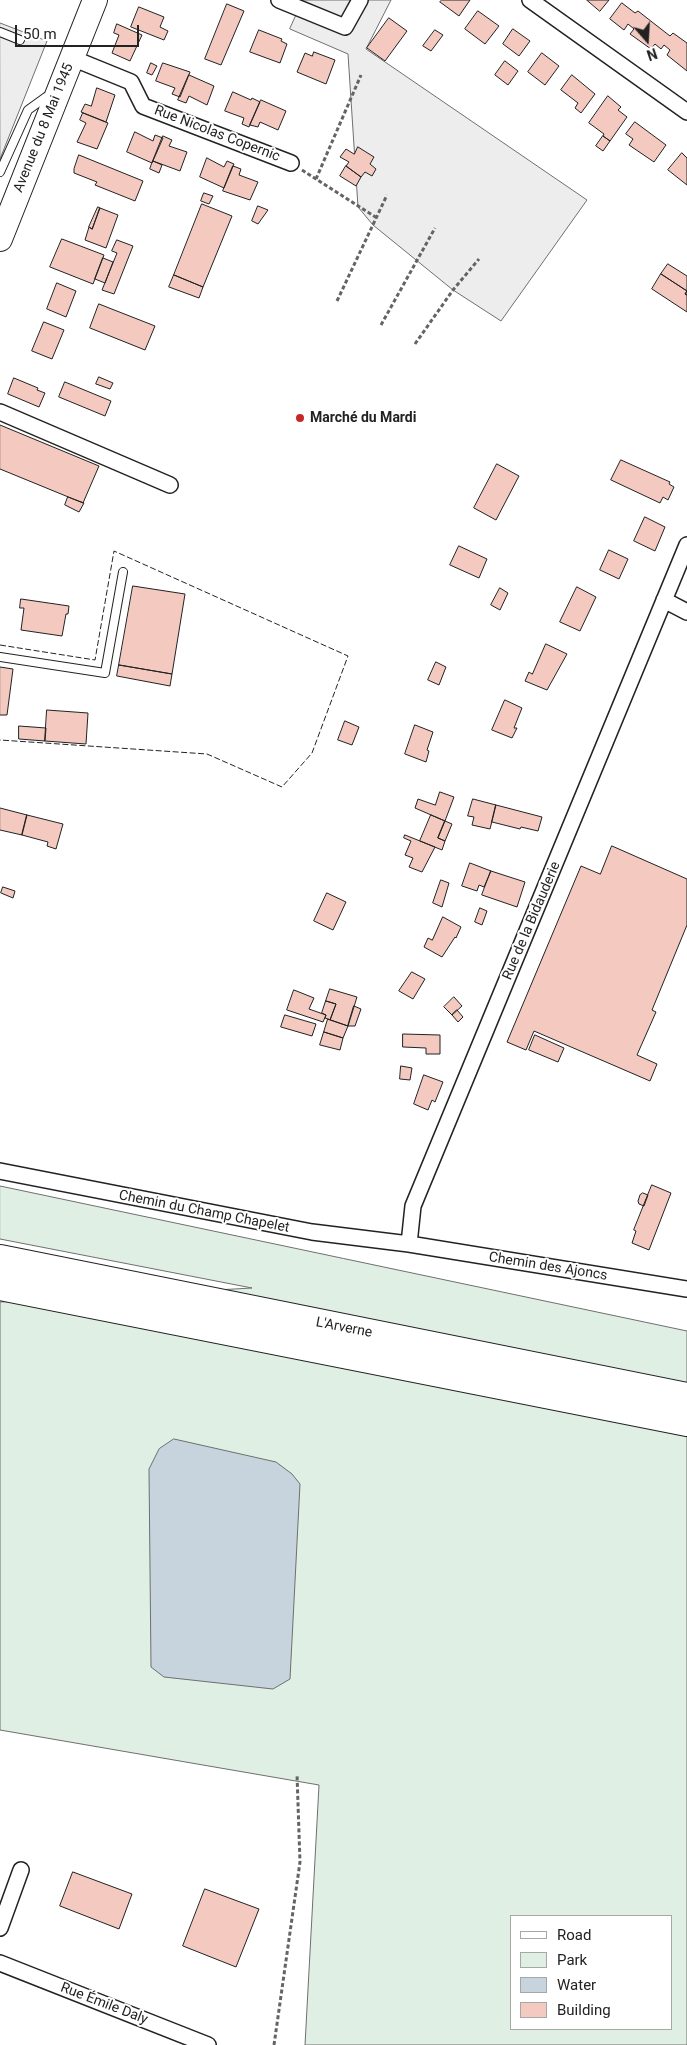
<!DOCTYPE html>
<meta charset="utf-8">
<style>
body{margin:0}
#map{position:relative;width:687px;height:2045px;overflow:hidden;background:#fff;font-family:Roboto,sans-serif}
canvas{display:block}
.legend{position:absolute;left:510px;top:1915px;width:162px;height:115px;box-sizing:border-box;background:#fff;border:1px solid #a7a7a7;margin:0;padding:6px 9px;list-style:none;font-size:15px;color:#222}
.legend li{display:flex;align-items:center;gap:10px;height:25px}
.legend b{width:25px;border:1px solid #a7a7a7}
.north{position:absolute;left:622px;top:15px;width:50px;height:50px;-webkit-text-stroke:4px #fff;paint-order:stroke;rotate:161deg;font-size:14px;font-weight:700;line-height:20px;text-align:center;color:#222}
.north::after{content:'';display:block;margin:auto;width:18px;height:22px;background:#222;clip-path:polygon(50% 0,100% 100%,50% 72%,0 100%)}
.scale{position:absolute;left:15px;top:25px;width:124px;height:22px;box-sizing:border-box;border:2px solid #222;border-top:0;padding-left:6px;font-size:15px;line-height:18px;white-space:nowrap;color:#222;-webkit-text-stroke:4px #fff;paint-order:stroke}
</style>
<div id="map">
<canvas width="687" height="2045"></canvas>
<ul class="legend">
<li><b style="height:6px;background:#fff"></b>Road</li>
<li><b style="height:14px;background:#e0efe3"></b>Park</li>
<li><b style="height:14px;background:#c7d3dd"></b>Water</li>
<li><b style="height:14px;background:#f3c9c0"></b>Building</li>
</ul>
<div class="north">N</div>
<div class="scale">50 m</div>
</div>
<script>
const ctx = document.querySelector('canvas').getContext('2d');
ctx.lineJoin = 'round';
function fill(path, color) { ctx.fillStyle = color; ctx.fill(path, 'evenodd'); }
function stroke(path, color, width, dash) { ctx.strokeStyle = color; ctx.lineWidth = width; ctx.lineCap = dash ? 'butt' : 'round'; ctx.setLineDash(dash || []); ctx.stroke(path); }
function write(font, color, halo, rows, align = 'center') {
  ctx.font = font + ' Roboto,sans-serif'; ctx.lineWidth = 4; ctx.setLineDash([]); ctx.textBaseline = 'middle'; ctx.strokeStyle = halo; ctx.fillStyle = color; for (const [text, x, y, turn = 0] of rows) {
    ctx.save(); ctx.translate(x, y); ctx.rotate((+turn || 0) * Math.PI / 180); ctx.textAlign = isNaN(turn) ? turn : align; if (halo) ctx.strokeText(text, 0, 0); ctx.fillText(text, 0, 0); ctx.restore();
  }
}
const green = new Path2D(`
 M0 1186 687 1331V2045H305L319 1785 0 1730V1302L252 1288 0 1239ZM511 1916H671V2029H511Z`);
fill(green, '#e0efe3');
stroke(green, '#6f6f6f', 1);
const parking = new Path2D(`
 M303 0H391L366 49 587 200 501 321 453 290 373 225 358 207 348 54 290 29Z
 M0 23 47 41 0 159Z`);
fill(parking, '#ededed');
stroke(parking, '#6f6f6f', 1);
const water = new Path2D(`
 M174 1439 276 1462 292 1474 300 1484 290 1679 273 1689 164 1677 151 1667 149 1469 159 1449Z`);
fill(water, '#c7d3dd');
stroke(water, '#6f6f6f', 1);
const building = new Path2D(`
 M442 0H470L459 16 440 2Z
 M587 0H609L600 11Z
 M622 3 635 13 638 11 670 36 673 33 687 43V71L667 55 670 50 664 45 661 49 655 44 651 49 630 34 634 29 628 24 624 30 610 19Z
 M227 4 244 11 221 65 205 59Z
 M139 7 164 17 160 27 168 31 164 40 131 27Z
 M478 11 499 26 485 44 465 29Z
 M389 18 407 31 385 61 367 48Z
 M117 24 142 35 130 61 112 53 119 35 114 33Z
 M513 29 530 41 519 56 503 44Z
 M259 30 282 39 281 41 287 44 280 63 250 52Z
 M435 30 443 35 431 51 423 46Z
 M314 52 335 60 326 84 297 72 305 53 312 56Z
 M542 53 559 66 545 85 528 72Z
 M505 61 518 71 508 85 495 75Z
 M151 63 157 66 152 75 147 73Z
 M163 63 190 72 180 97 172 94 175 88 156 81Z
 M189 75 214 86 207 105 189 96 186 103 178 100Z
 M572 75 595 94 581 113 575 108 578 103 561 90Z
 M97 88 115 95 106 122 81 112 85 104 91 106Z
 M233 92 251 100 252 98 260 102 249 127 242 124 244 118 225 111Z
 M608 96 621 107 618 110 627 117 610 141 603 136 604 134 589 123Z
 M261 100 286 111 278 130 260 122 258 127 250 125Z
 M83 113 108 123 97 149 77 142 86 123 80 120Z
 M635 122 666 145 654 162 629 145 633 139 626 134Z
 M135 132 153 141 155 135 163 138 152 163 127 152Z
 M163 136 172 140 169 146 187 152 180 171 153 161Z
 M603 136 610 141 603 151 596 146Z
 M358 147 374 157 370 164 376 169 372 176 365 172 361 177 346 166 349 162 340 157 346 149 354 154Z
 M682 153 687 158V185L668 170Z
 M79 155 143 181 135 201 95 185 97 182 74 173V169Z
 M207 158 224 167 227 161 234 164 224 188 200 177Z
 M153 161 162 165 159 173 150 169Z
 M233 166 241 169 239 175 258 182 250 200 223 191Z
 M346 166 361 177 356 186 340 176Z
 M204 193 213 196 209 204 201 201Z
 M202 204 232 216 203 287 174 275Z
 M258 206 268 210 258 224 252 221Z
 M98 207 100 208 92 229 89 227Z
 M100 208 118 215 106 248 85 240 89 227 92 229Z
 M62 239 104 255 93 284 50 267Z
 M117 240 133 246 114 294 102 290 117 253 112 251Z
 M103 258 113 262 105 283 95 279Z
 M668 264 687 276V295L685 294 687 291 661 274Z
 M661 274 687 291 685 294 687 295V312L652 289Z
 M174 275 203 287 199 298 169 287Z
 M57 283 76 291 66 317 47 309Z
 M99 304 155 326 145 350 90 328Z
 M44 322 64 330 52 359 32 351Z
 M99 377 113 383 110 389 96 384Z
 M14 378 38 388 37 390 45 393 39 407 8 394Z
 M65 382 111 401 105 416 59 397Z
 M0 425 99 466 83 503 0 469Z
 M621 460 670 482 669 484 674 487 668 500 663 497 660 503 611 480Z
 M497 464 519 476 496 520 474 508Z
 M68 497 84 503 79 512 65 505Z
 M645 517 665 527 655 551 634 541Z
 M459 546 487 559 479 578 450 565Z
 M609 550 628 559 619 579 600 570Z
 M133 586 185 594 172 674 119 665Z
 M577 587 596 597 580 631 560 622Z
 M500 588 508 593 500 610 491 605Z
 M21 599 69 606 68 614H66L62 636 21 630 24 608H20Z
 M546 644 567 654 547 690 525 681 529 672 532 674Z
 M436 662 446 667 439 685 428 680Z
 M119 665 172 674 170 686 117 676Z
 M0 667 13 669 7 715H0Z
 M505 700 522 708 514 728H517L512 738 492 730Z
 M47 710 88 713 86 744 45 741Z
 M345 721 359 727 352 745 338 740Z
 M415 725 433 732 427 750 429 751 426 762 405 754Z
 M19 726 46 728 45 741 19 739Z
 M440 792 454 797 445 821 415 808 418 799 435 805Z
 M473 799 496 805 490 829 472 825 474 817 468 816Z
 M496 805 542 817 538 831 521 827 520 829 492 822Z
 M0 808 27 815 22 835 0 830Z
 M27 815 63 824 56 849 47 846 48 842 22 835Z
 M431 815 445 821 438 838 445 841 442 850 420 841Z
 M445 821 452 824 445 841 438 838Z
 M405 835 435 847 422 872 409 867 413 858 405 855 411 841 404 838Z
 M612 846 687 879V925L652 1010 656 1012 637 1055 657 1064 650 1081 534 1031 526 1050 507 1042 581 866 600 874Z
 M470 863 491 871 484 887 479 885 477 891 462 886Z
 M491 871 525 882 517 907 482 895Z
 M441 880 449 883 442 907 433 903Z
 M3 887 15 891 13 898 1 893Z
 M327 893 346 902 333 930 314 921Z
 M480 908 487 911 482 925 475 922Z
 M443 917 461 927 456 938 455 937 442 957 424 947 428 938 432 940Z
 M412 972 425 979 413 999 399 991Z
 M330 989 357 997 348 1026 330 1020 336 1004 326 1001Z
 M294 990 314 998 309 1009 326 1015 323 1022 287 1010Z
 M454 997 462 1006 452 1015 444 1007Z
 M326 1001 336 1004 330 1020 325 1018 326 1015 322 1013Z
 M354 1006 361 1009 355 1026H348Z
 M457 1010 463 1017 458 1022 452 1015Z
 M285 1015 316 1024 312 1036 281 1027Z
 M328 1019 348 1026 343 1038 324 1032Z
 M324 1032 343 1038 340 1050 320 1045Z
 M403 1034 440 1035V1054H426V1048L403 1047Z
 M535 1035 564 1048 558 1062 529 1050Z
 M401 1066 412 1068 410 1080 400 1079Z
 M424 1075 443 1082 435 1102 432 1100 428 1110 414 1104Z
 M652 1185 671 1193 649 1250 632 1243 636 1231 634 1230Z
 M643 1193 648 1195 644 1206 639 1204 638 1201 640 1195Z
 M73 1872 132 1894 119 1929 60 1906Z
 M205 1889 259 1909 236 1967 183 1946Z`);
fill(building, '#f3c9c0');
stroke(building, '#222', 1);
const lane = new Path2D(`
 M0 32 20 40
 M0 172 28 110 46 97 52 95
 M0 657 105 673 123 572`);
const street = new Path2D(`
 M279 0 345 27 360 0
 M530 0 687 112
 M72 58 131 82 143 106 291 163
 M0 412 170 485
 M664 600 687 612
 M0 1171 312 1232 409 1244 687 1289
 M409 1244 413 1206 687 545
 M0 1928 21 1870
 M0 1963 208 2045`);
const primary = new Path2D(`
 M0 239 95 0`);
const highway = new Path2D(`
 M0 1259 687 1397
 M0 1286 687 1422`);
stroke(lane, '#222', 10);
stroke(street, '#222', 18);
stroke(primary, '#222', 26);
stroke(highway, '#222', 30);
stroke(new Path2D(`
 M302 170 377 218
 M316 179 361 75
 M337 301 387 195
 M381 325 435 228
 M415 344 453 290 479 259
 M274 2045 300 1862 297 1774`), '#646464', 3, [4, 2.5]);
stroke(lane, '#fff', 8);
stroke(street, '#fff', 15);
stroke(primary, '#fff', 24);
stroke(highway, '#fff', 28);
stroke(new Path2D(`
 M0 645 95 660 114 551 348 656 312 753 282 787 207 754 0 740`), '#222', 1, [6, 2.5]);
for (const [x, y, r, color] of [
 [300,418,5,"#c62828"]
]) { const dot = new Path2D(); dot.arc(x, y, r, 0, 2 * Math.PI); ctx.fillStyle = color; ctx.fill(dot); stroke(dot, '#fff', 2); }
write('14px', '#222', '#fff', [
 ["Avenue du 8 Mai 1945",44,128,-68],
 ["Rue Nicolas Copernic",217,134,21],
 ["Rue de la Bidauderie",532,921,-67],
 ["Chemin du Champ Chapelet",204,1212,11],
 ["Chemin des Ajoncs",548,1267,9],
 ["L'Arverne",344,1328,11],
 ["Rue Émile Daly",104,2004,21]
]);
write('bold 14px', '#222', '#fff', [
 ["Marché du Mardi",310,418]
], 'left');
</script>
